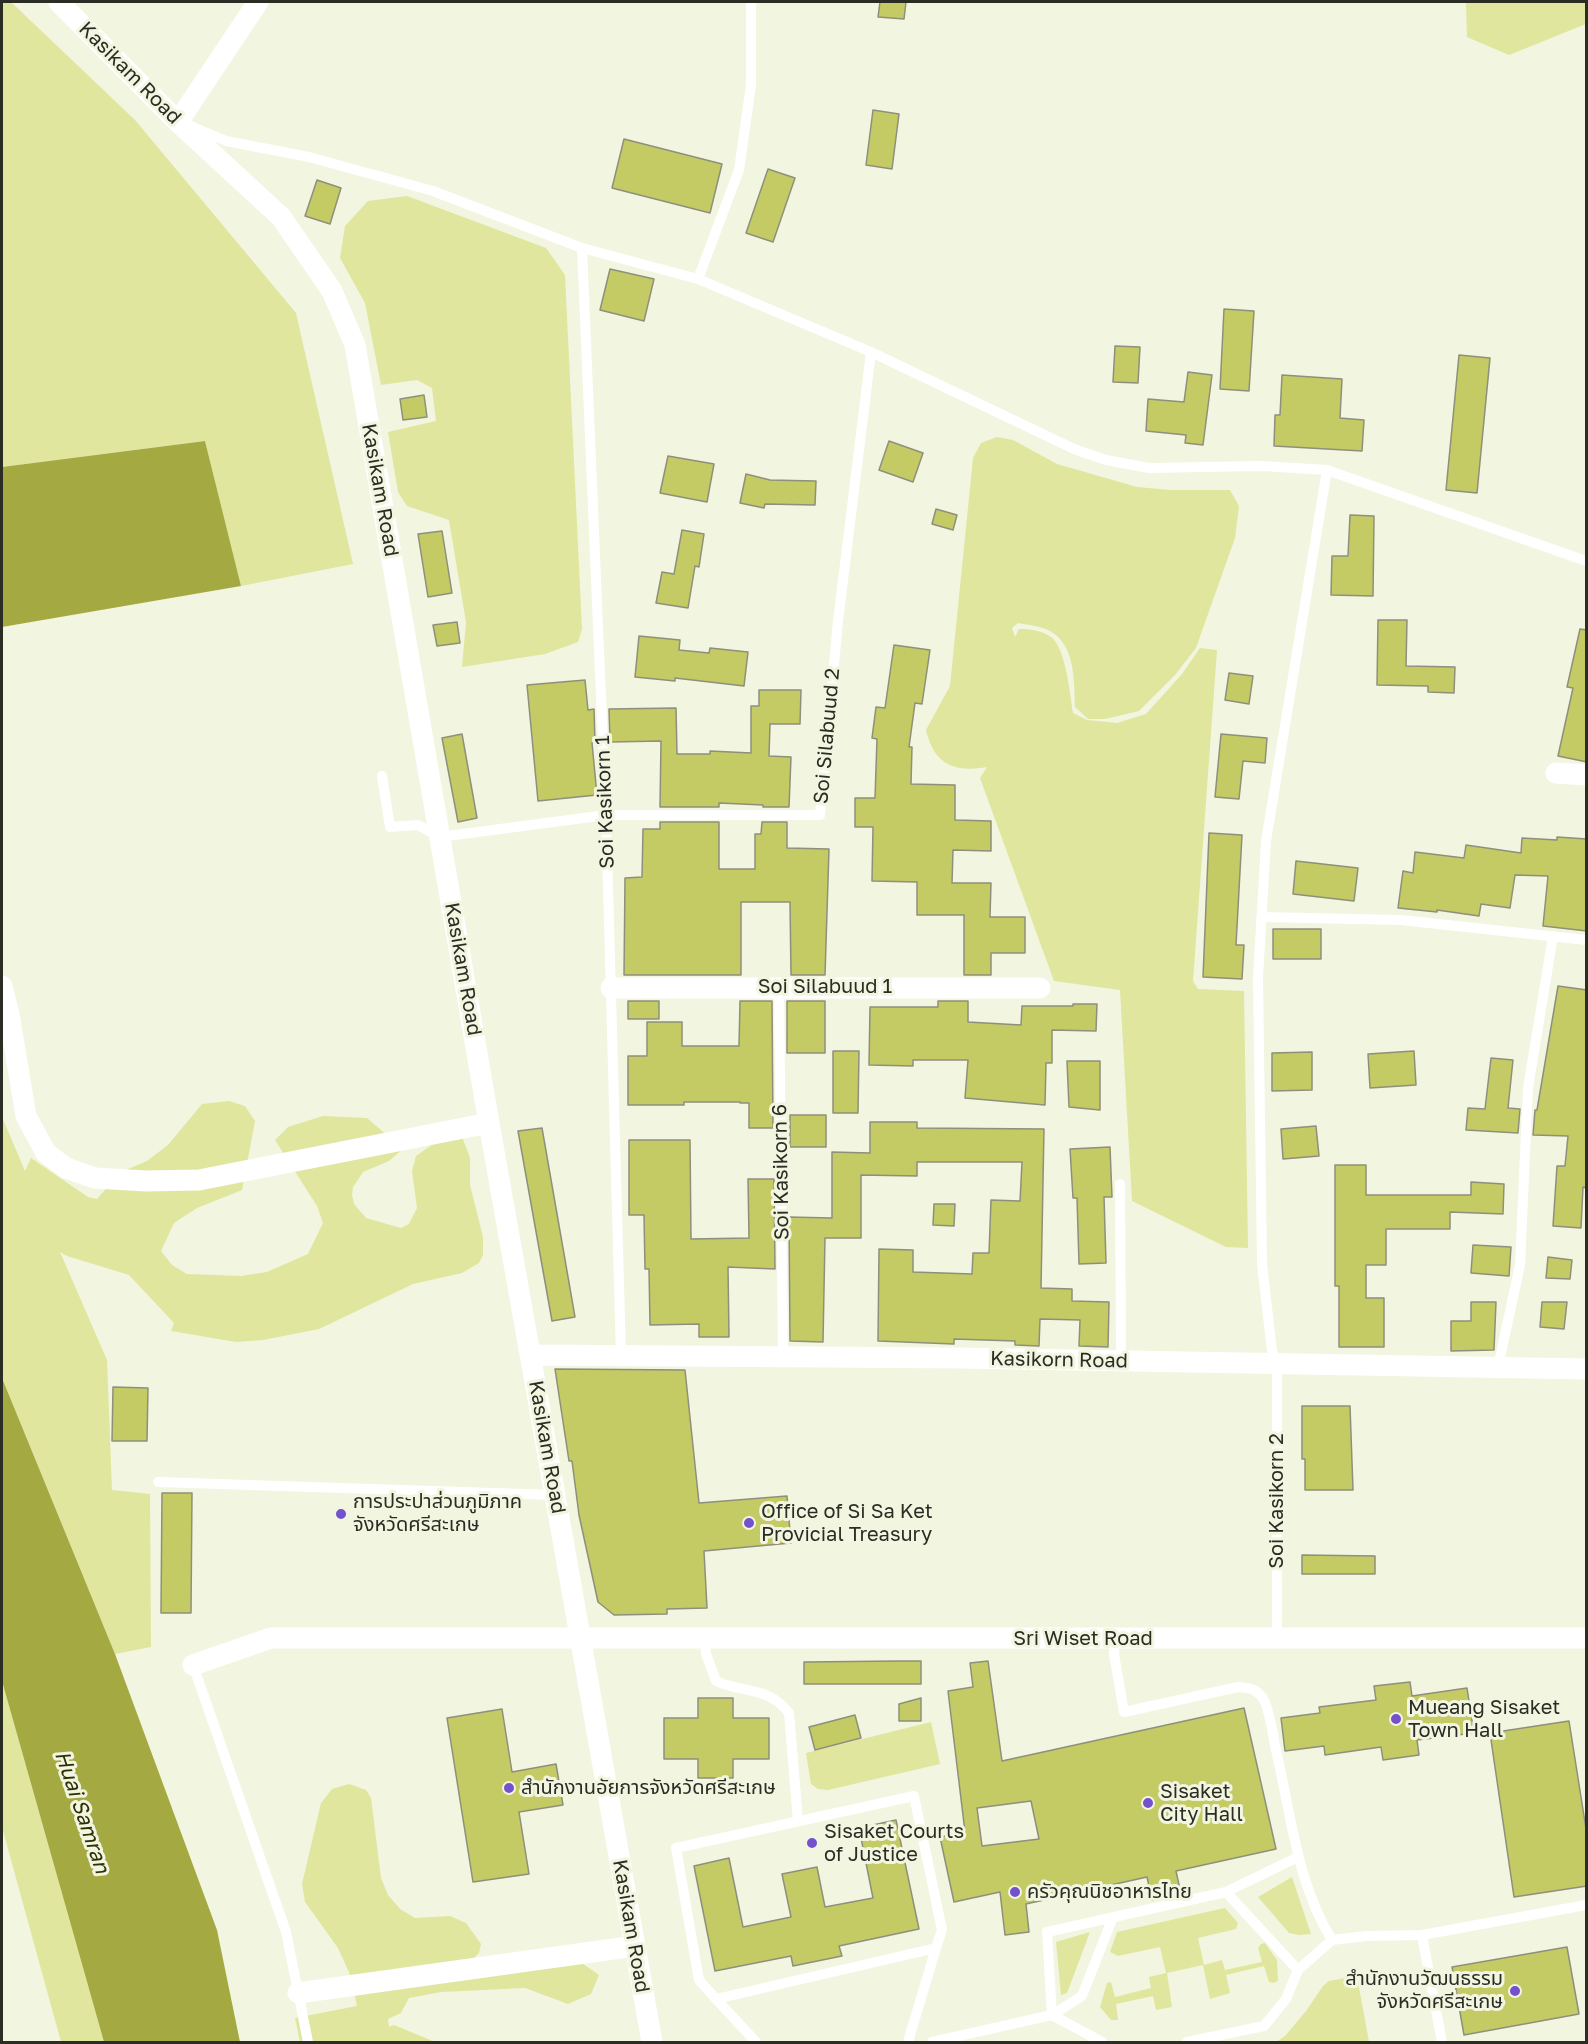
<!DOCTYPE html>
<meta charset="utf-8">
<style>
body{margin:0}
#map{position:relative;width:1588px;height:2044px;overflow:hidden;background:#f2f5e0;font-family:"Golos Text",sans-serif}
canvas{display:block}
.frame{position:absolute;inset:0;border:3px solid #2b2c24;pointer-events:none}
</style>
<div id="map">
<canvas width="1588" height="2044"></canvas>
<div class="frame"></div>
</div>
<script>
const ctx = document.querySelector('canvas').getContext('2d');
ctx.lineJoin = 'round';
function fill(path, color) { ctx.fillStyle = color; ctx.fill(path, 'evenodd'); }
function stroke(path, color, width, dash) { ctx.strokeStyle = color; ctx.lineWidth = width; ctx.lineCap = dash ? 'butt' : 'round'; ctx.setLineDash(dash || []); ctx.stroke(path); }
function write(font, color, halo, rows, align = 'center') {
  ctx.font = font + ' "Golos Text","Noto Sans Thai",sans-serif'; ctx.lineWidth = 6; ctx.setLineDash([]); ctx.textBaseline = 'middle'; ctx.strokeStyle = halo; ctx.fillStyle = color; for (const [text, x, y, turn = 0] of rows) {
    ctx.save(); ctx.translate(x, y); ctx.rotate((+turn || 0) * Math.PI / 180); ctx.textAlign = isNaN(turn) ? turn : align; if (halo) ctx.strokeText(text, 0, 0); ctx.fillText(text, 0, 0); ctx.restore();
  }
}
fill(new Path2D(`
 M2 2H11L135 120 296 313 353 564 241 586 205 441 2 467Z
 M1466 2H1586V24L1509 55 1467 37Z
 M407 196 546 248 565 275 582 629 578 642 545 654 462 667 466 622 449 520 407 506 398 492 388 432 436 421 432 388 417 380 381 385 365 303 340 258 345 226 368 201Z
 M997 437 1013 440 1057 464 1137 487 1170 490H1230L1239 506 1235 538 1196 648 1175 675 1139 711 1105 719H1088L1075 707C1074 683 1076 645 1050 631 1041 626 1028 625 1018 623L1012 628 1015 637 1019 629C1030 629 1041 630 1051 637 1066 648 1070 695 1073 713L1087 720 1117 723 1146 714 1182 674 1200 648 1217 650 1193 981 1198 989 1244 991 1248 1248 1226 1247 1132 1201 1120 990 1054 981 980 778 987 767C954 773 934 764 926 730L950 686 973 458 981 443Z
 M229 1101 245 1106 255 1121 242 1190 197 1208 174 1223 161 1251 172 1265 187 1274 241 1276 267 1272 308 1254 323 1223 317 1206 275 1140 288 1127 323 1116 367 1118 403 1149 389 1161 363 1172 353 1187 352 1195 354 1204 366 1218 401 1228 409 1224 417 1208 412 1171 416 1156 443 1137 461 1134 470 1158V1185L483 1237V1255L479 1263 462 1273 413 1284 319 1329 263 1340 236 1342 171 1331 174 1323 129 1275 67 1256 60 1252 107 1360 112 1490 150 1494 151 1647 115 1654 2 1378V1117L25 1171 31 1158 88 1197 97 1199 121 1172 147 1161 168 1145 202 1104Z
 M2 1681 104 2042H61L2 1827Z
 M931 1722 940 1764 828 1790 818 1789 811 1784 806 1753Z
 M349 1784 366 1790 371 1798 381 1878 388 1895 400 1909 415 1918 450 1916 466 1923 481 1944 479 1953 472 1960 576 1959 599 1975 591 1994 568 2004 525 1988 441 1992 409 1998 401 2013 388 2019 389 2027 394 2025 435 2042H300L295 2018 357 2006 351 1977 338 1948 305 1902 302 1884 321 1803 332 1789Z
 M1292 1877 1311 1934 1299 1935 1289 1933 1258 1897Z
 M1225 1908 1238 1923 1236 1929 1198 1938 1204 1965 1222 1960 1225 1970 1262 1962 1258 1948 1261 1944 1265 1943 1277 1960 1278 1981 1273 1983 1269 1982 1264 1966 1226 1975 1230 1993 1210 1999 1203 1965 1167 1973 1172 2007 1156 2010 1153 1996 1116 2004 1118 2020H1111L1100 2007 1107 1983 1111 1982 1115 1997 1151 1988 1149 1977 1166 1973 1160 1947 1118 1956 1110 1952 1117 1932Z
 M1090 1932 1067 1993 1061 1995 1056 1942Z
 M1357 1976 1369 2042H1276L1285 2036 1306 2011 1323 1986 1329 1981Z`), '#e0e69e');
fill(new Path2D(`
 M205 441 241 586 2 627V467Z
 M2 1378 115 1654 217 1930 240 2042H104L2 1681Z`), '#a4a942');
const building = new Path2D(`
 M880 2H906L904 19 878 17Z
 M873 110 899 114 892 169 866 165Z
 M624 139 722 164 710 213 612 188Z
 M768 169 795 178 773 242 746 233Z
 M317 180 341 188 330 224 305 216Z
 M610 269 654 279 644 321 600 310Z
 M1224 309 1254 311 1249 391 1220 389Z
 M1115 346 1140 347 1138 383 1113 382Z
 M1459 355 1490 358 1477 493 1446 490Z
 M1188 372 1212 375 1203 445 1185 443 1186 435 1146 431 1148 399 1184 402Z
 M1282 375 1342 379 1340 418 1364 420 1362 451 1274 446 1275 415H1280Z
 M424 395 427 417 403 420 400 399Z
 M889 441 923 453 913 482 879 470Z
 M668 456 714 464 707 502 660 493Z
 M746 474 770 480 816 481 815 505 765 504 764 508 740 503Z
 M936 509 957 515 953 530 932 524Z
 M1350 515 1374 516 1373 596 1331 595 1332 556H1348Z
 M682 530 704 534 699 567 695 566 688 608 656 603 662 572 674 574Z
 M442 531 452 593 428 597 418 534Z
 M1378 620H1407L1406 666 1455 667 1454 693 1428 692V686L1377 685Z
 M457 622 460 643 437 646 433 625Z
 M1580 629 1587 630V762L1558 756 1573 688 1567 687Z
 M639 636 680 640 679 650 709 653 710 648 748 652 744 686 675 678V681L635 677Z
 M894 645 930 650 922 704 915 703 909 747H912L911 784 955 785V820L991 821V851L953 850 952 883H991L990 917H1025V953H991V975H964V915H917V882L872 881 873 827H855V798H875L877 739 872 738 876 707 885 708Z
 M1229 673 1253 676 1249 704 1225 700Z
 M585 680 588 710 594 709 595 742 592 743 597 795 538 801 527 685Z
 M759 690H801L800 724H770L769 756 791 757 789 807H763V805L719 803V807H660L661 741 610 742 609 709 676 708 677 754H710V751L751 753V706H759Z
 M462 734 477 818 458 822 442 738Z
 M1221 734 1267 738 1265 763 1243 761 1239 799 1215 797Z
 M660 822H719V869H755V834H761L762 822H787V848L829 849 825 975H791L790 902H741V975H624L625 878 642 877 643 829H660Z
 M1209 833 1242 835 1236 945H1244L1242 979 1203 977Z
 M1557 837 1587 839V931L1543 926 1548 876 1515 875 1510 908 1481 904 1479 916 1437 910V912L1398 908 1403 871 1413 873 1415 852 1464 858 1466 845 1521 853 1522 838 1557 840Z
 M1296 861 1358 868 1354 901 1293 894Z
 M1273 929H1321V959H1273Z
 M1558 986 1587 990V1172L1586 1188 1583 1187 1581 1228 1553 1226 1557 1166H1565L1568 1136 1533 1135 1535 1110H1537Z
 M628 1001H659V1019H628Z
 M740 1001H772L773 1128H749V1103H740V1102H684V1105H628V1056H647V1022H682V1046H739Z
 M787 1001H825V1053H787Z
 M938 1001H968V1022L1021 1025 1022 1006H1073V1004H1097L1096 1031 1052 1030V1063H1046L1045 1105 965 1098 968 1060H913V1066L869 1065 870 1007H938Z
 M833 1051H859L858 1113H833Z
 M1414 1051 1416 1085 1370 1088 1368 1054Z
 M1312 1052V1090L1272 1091V1053Z
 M1491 1058 1513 1060 1508 1108 1520 1109 1518 1133 1466 1130 1468 1108 1485 1109Z
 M1067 1061H1100V1110L1069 1107Z
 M790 1115H826V1147H790Z
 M870 1122H917V1128L1044 1129 1041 1288 1072 1289V1301L1109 1302 1108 1347 1079 1346 1080 1320 1040 1319 1039 1346 1015 1345V1341L954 1339V1344L878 1341 879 1249 913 1250V1272L972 1274 973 1253H989L991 1200 1020 1201 1022 1162H917V1176L861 1175V1238H825L823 1342 790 1341 789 1217 832 1218V1152L870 1153Z
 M1316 1126 1319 1156 1283 1159 1281 1129Z
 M542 1128 575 1317 552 1321 518 1131Z
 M629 1140H690L691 1239 749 1238 748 1179H774L775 1269 728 1267 729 1337H699V1324L650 1325 649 1269H645L644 1215H629Z
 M1110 1147 1112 1197H1104L1106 1263 1079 1264 1077 1198H1073L1070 1149Z
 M1335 1165H1366V1195H1471V1182L1504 1184 1503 1214 1450 1212V1229H1386V1265H1366V1298H1384V1347H1339V1286H1335Z
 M934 1204H955L954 1226 933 1225Z
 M1473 1245 1511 1247 1509 1276 1471 1273Z
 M1548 1257 1572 1260 1570 1279 1546 1278Z
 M1471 1302H1496L1494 1350 1451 1351V1321H1471Z
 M1542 1302H1567L1564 1329 1540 1327Z
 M555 1369 685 1370 699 1503 787 1496 791 1543 704 1551 707 1608 667 1609V1614L614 1615 598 1602 579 1515 572 1461H569Z
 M113 1387 148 1388 147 1441H112Z
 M1302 1406H1350L1353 1490H1305V1459H1302Z
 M162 1493H192L191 1613H161Z
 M1302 1555 1375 1556V1574H1302Z
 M899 1661H921V1684H804V1662Z
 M988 1661 1002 1761 1244 1708 1276 1849 1176 1871 1181 1894 1152 1900 1147 1877 1026 1904 1029 1932 1005 1935 1000 1892 954 1902 940 1837 965 1832 948 1691 973 1687 970 1663ZM1031 1801 1039 1839 982 1846 977 1808Z
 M1410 1682 1412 1696 1467 1688 1474 1733 1417 1740 1419 1755 1383 1760 1381 1747 1325 1755 1324 1746 1285 1751 1281 1718 1320 1713 1319 1707 1376 1700 1374 1686Z
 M698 1698H733V1718H769V1759H733V1778H698V1759H664V1718H698Z
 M921 1698V1721H899V1704Z
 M502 1709 512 1772 556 1764 563 1805 519 1812 529 1874 473 1882 447 1718Z
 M855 1715 861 1738 815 1750 809 1727Z
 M1569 1721 1587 1835V1886L1514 1897 1490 1733Z
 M896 1820 919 1929 839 1946 842 1956 793 1966 791 1956 715 1971 694 1866 729 1858 743 1927 791 1917 782 1874 817 1867 825 1907 873 1898 859 1828Z
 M1567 1947 1579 2014 1464 2035 1452 1967Z`);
fill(building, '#c4ca64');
stroke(building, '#8e907c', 1.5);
stroke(new Path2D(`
 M193 127 226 141 309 157 433 191 582 248 698 279 871 352 1074 449 1106 460 1149 468 1262 466 1327 470 1586 561
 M582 248 606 815 621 1356
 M698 279 739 170 751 85V2
 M382 776 390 827 418 825 440 837 606 815H820L838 621 871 352
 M1261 917 1401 920 1586 940
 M779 987 783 1357
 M1120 1184 1121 1362
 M1498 1367 1520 1265 1528 1088 1553 936
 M158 1482 555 1495
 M705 1639 706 1654 716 1681C745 1694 768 1686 789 1713L798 1821
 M1115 1639 1114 1654 1124 1712 1238 1687C1249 1688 1255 1688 1262 1697 1269 1706 1273 1734 1275 1746 1291 1812 1296 1882 1332 1940
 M1277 1639V1364L1272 1351 1262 1264 1258 977 1266 841 1327 470
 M193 1665 286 1932 308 2042
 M1226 1892 1298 1970
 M1113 1917 1082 1996 1052 2015 1047 1932 1226 1892 1298 1857
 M1422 1935 1442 2042
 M716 1999 699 1980 676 1848 914 1796 942 1930 936 1948
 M756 2042 716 1999 936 1948 908 2042
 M932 2042 1052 2015 1102 2042
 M1187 2042 1264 2026 1286 1999 1298 1970 1332 1940 1366 1936 1422 1935 1586 1905`), '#fff', 10);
stroke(new Path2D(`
 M59 2 178 122 281 217 332 291 355 345 489 1123 652 2042
 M178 122 258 2
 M1556 773 1586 775
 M2 986 9 1014 26 1116 46 1153 66 1168 95 1178 146 1181 199 1180 489 1123
 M611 988H1040
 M531 1355 960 1358 1586 1369
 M193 1665 271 1638H1586
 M298 1993 635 1946`), '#fff', 21);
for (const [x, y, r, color] of [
 [341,1514,6,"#7352cb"],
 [749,1523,6,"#7352cb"],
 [1396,1719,6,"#7352cb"],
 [509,1788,6,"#7352cb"],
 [1148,1803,6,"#7352cb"],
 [812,1843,6,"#7352cb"],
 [1015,1892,6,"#7352cb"],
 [1515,1991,6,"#7352cb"]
]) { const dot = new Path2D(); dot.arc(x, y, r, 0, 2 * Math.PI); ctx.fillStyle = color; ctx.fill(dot); stroke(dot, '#f2f5e0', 2); }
write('20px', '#2b2c24', '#f2f5e0', [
 ["Kasikam Road",130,73,45],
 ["Kasikam Road",380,490,80],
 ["Soi Silabuud 2",827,736,-85],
 ["Soi Kasikorn 1",605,802,-92],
 ["Kasikam Road",463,969,80],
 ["Soi Silabuud 1",825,987],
 ["Soi Kasikorn 6",781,1172,-91],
 ["Kasikorn Road",1059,1360,1],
 ["Kasikam Road",547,1447,80],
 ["Soi Kasikorn 2",1277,1501,-90],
 ["Sri Wiset Road",1083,1639],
 ["Kasikam Road",631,1926,80]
]);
write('20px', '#2b2c24', '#f2f5e0', [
 ["การประปาส่วนภูมิภาค",353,1502],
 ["จังหวัดศรีสะเกษ",353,1525],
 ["Office of Si Sa Ket",761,1512],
 ["Provicial Treasury",761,1535],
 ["Mueang Sisaket",1408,1708],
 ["Town Hall",1408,1731],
 ["สำนักงานอัยการจังหวัดศรีสะเกษ",521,1788],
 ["Sisaket",1160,1792],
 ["City Hall",1160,1815],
 ["Sisaket Courts",824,1832],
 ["of Justice",824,1855],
 ["ครัวคุณนิชอาหารไทย",1027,1892],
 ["สำนักงานวัฒนธรรม",1503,1979,"right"],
 ["จังหวัดศรีสะเกษ",1503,2002,"right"]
], 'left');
write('italic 21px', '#2e3003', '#f2f5e0', [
 ["Huai Samran",82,1812,71]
]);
</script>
